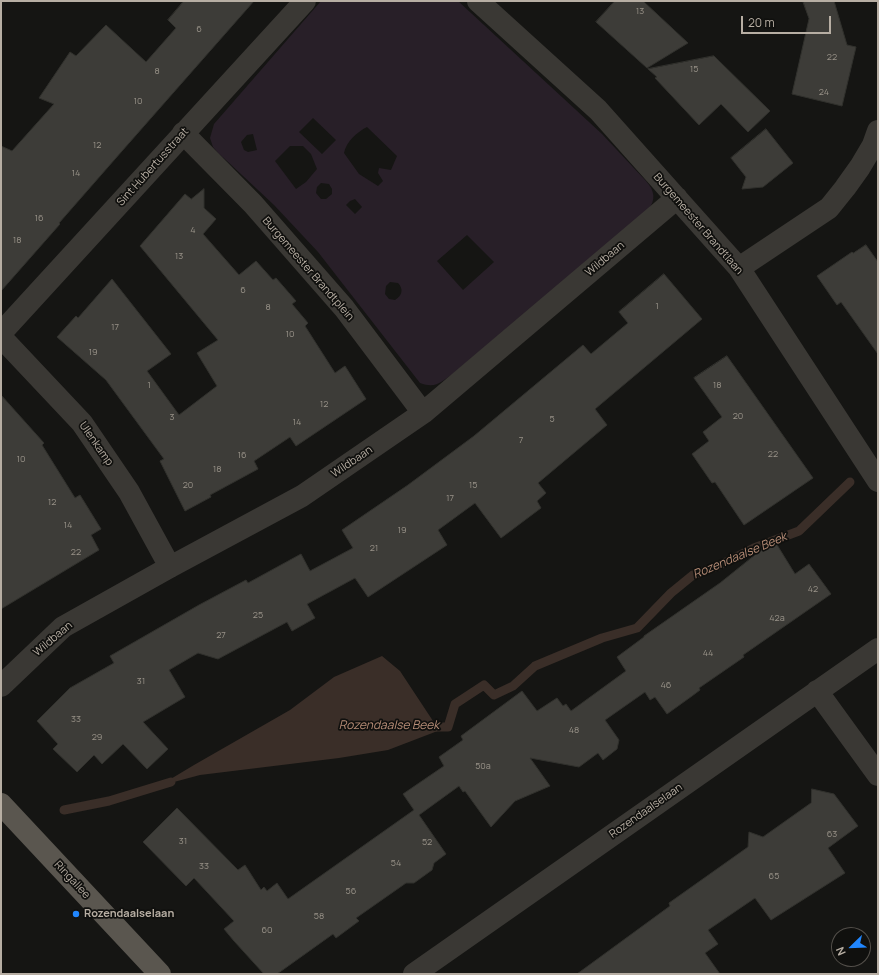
<!DOCTYPE html>
<style>
body{margin:0}
#map{position:relative;width:879px;height:975px;overflow:hidden;background:#151513;font-family:Manrope,sans-serif}
canvas{display:block}
.frame{position:absolute;inset:0;border:2px solid #b7aea3;pointer-events:none}
.north{position:absolute;left:831px;top:927px;width:40px;height:40px;box-sizing:border-box;background:#10100e;border:1px solid #534f4a;border-radius:50%;rotate:247deg;font-size:11px;font-weight:700;line-height:16px;text-align:center;color:#b7aea3}
.north::after{content:'';display:block;margin:auto;width:14px;height:18px;background:#2187ff;clip-path:polygon(50% 0,100% 100%,50% 72%,0 100%)}
.scale{position:absolute;left:741px;top:16px;width:90px;height:18px;box-sizing:border-box;border:2px solid #b7aea3;border-top:0;padding-left:5px;font-size:12px;line-height:14px;white-space:nowrap;color:#b7aea3;-webkit-text-stroke:3px #10100e;paint-order:stroke}
</style>
<div id="map">
<canvas width="879" height="975"></canvas>
<div class="frame"></div>
<div class="north">N</div>
<div class="scale">20 m</div>
</div>
<script>
const ctx = document.querySelector('canvas').getContext('2d');
ctx.lineJoin = 'round';
function fill(path, color) { ctx.fillStyle = color; ctx.fill(path, 'evenodd'); }
function stroke(path, color, width, dash) { ctx.strokeStyle = color; ctx.lineWidth = width; ctx.lineCap = dash ? 'butt' : 'round'; ctx.setLineDash(dash || []); ctx.stroke(path); }
function write(font, color, halo, rows, align = 'center') {
  ctx.font = font + ' Manrope,sans-serif'; ctx.lineWidth = 3.5; ctx.setLineDash([]); ctx.textBaseline = 'middle'; ctx.strokeStyle = halo; ctx.fillStyle = color; for (const [text, x, y, turn = 0] of rows) {
    ctx.save(); ctx.translate(x, y); ctx.rotate((+turn || 0) * Math.PI / 180); ctx.textAlign = isNaN(turn) ? turn : align; if (halo) ctx.strokeText(text, 0, 0); ctx.fillText(text, 0, 0); ctx.restore();
  }
}
fill(new Path2D(`
 M321 1H458L602 134 646 181C655 191 656 200 648 210L454 373C441 382 436 389 420 383L318 252 274 205 227 161 219 154 213 147 210 138 214 124ZM313 118 336 140 322 154 299 132ZM367 127 397 156 391 170 379 168 378 173 383 181 378 186 359 174 344 153C346 142 357 132 367 127ZM253 134 257 150 248 152 244 150 241 142 247 135ZM290 146H303L311 154 317 169 306 182 296 189 275 161ZM321 183 329 184 332 189V194L326 199H321L316 193 317 187ZM355 199 362 207 355 214 346 205 350 201ZM467 235 494 262 463 290 437 261ZM390 282 398 283C404 289 402 296 395 300L389 299 385 294 386 286Z`), '#281f28');
fill(new Path2D(`
 M382 656 400 671 433 721 448 727 388 750 339 758 200 775 159 786 194 765 290 710 334 677Z`), '#3a2e28');
stroke(new Path2D(`
 M436 727H448L455 704 484 685 494 695 513 686 535 666 602 638 637 628 671 593 693 575 718 566 754 548 799 531 850 482
 M64 810 109 801 171 782`), '#3a2e28', 9);
const building = new Path2D(`
 M184 1H254L122 151 59 223 60 224 1 291V146L12 151 54 104 39 98 70 52 76 56 106 25 146 62 176 28 168 20Z
 M615 1H643L688 43 647 68 596 22Z
 M803 1H834L847 45 856 47 842 106 792 94 809 19Z
 M714 56 770 111 748 132 721 104 699 125 655 78 657 77 648 69Z
 M766 129 793 163 763 187 742 189 746 177 731 158Z
 M204 189V208L216 219 203 234 239 275 256 261 273 280 276 278 296 301 292 304 308 323 305 326 335 373 345 366 366 399 296 446 290 437 254 461 258 469 210 495 211 497 185 511 160 461 164 459 106 380 57 337 76 316 78 318 112 279 171 354 147 371 179 415 217 386 197 353 218 340 140 246 185 194 191 199Z
 M866 245 878 262V354L841 302 837 305 817 276 852 252 853 253Z
 M664 274 702 319 595 409 607 425 538 483 546 493 537 501 541 508 501 538 475 503 438 530 447 545 368 597 355 578 307 604 315 618 292 631 287 622 218 659 198 653 169 670 185 697 143 722 168 749 147 769 123 744 102 764 94 755 77 772 53 749 58 744 37 721 70 688 114 663 110 656 199 605 246 580 248 583 301 554 310 571 353 548 342 530 408 485 474 436 583 345 591 354 628 323 619 312Z
 M727 356 813 478 744 525 715 482 712 483 692 454 709 441 703 432 722 417 694 378Z
 M1 395 44 443 42 445 75 498 80 495 101 529 91 535 99 550 1 609Z
 M774 540 795 574 809 564 831 594 743 655 744 657 699 688 700 690 692 696 667 714 655 697 650 700 645 692 605 720 619 740 617 749 603 760 598 753 579 767 530 758 550 786 515 801 491 827 465 791 463 792 459 786 419 815 446 854 434 863 432 870 414 883H406L356 918 359 921 336 938 333 934 277 974H264L234 941 224 929 234 921 194 878 186 886 143 842 177 808 238 870 245 865 261 890 264 887 267 891 277 883 288 899 414 810 403 794 444 766 439 757 463 740 461 736 522 691 537 711 557 698 563 706 566 704 571 711 626 671 617 657 644 637V636L720 583Z
 M812 789 834 794 858 826 828 848 845 873 771 920 755 898 708 930 718 944 705 953 720 974H577L670 906 669 903 748 847 749 832 763 837 811 803Z`);
fill(building, '#3d3c38');
stroke(building, '#31312d', 1);
stroke(new Path2D(`
 M478 1 598 110 739 268 878 481
 M183 133 253 204 344 308 423 413
 M739 268 829 208 845 188 860 167 873 145 878 131
 M1 333 305 1
 M1 337 82 423 129 492 170 567
 M1 686 63 627 170 567 302 496 423 413 677 198
 M817 691 878 775
 M414 974 878 649`), '#3a3834', 22);
stroke(new Path2D(`
 M1 804 160 974`), '#5a564f', 22);
for (const [x, y, r, color] of [
 [76,914,4,"#2187ff"]
]) { const dot = new Path2D(); dot.arc(x, y, r, 0, 2 * Math.PI); ctx.fillStyle = color; ctx.fill(dot); stroke(dot, '#10100e', 1.5); }
write('9px', '#989288', null, [
 ["13",640,11],
 ["6",199,29],
 ["22",832,57],
 ["15",694,69],
 ["8",157,71],
 ["24",824,92],
 ["10",138,101],
 ["12",97,145],
 ["14",76,173],
 ["16",39,218],
 ["4",193,230],
 ["18",17,240],
 ["13",179,256],
 ["6",243,290],
 ["1",657,306],
 ["8",268,307],
 ["17",115,327],
 ["10",290,334],
 ["19",93,352],
 ["1",149,385],
 ["18",717,385],
 ["12",324,404],
 ["20",738,416],
 ["3",172,417],
 ["5",552,419],
 ["14",297,422],
 ["7",521,440],
 ["22",773,454],
 ["16",242,455],
 ["10",21,459],
 ["18",217,469],
 ["20",188,485],
 ["15",473,485],
 ["17",450,498],
 ["12",52,502],
 ["14",68,525],
 ["19",402,530],
 ["21",374,548],
 ["22",76,552],
 ["42",813,589],
 ["25",258,615],
 ["42a",777,618],
 ["27",221,635],
 ["44",708,653],
 ["31",141,681],
 ["46",666,685],
 ["33",76,719],
 ["48",574,730],
 ["29",97,737],
 ["50a",483,766],
 ["63",832,834],
 ["31",183,841],
 ["52",427,842],
 ["54",396,863],
 ["33",204,866],
 ["65",774,876],
 ["56",351,891],
 ["58",319,916],
 ["60",267,930]
]);
write('11px', '#b7aea3', '#10100e', [
 ["Sint Hubertusstraat",153,167,-48],
 ["Burgemeester Brandtlaan",698,224,49],
 ["Wildbaan",605,259,-40],
 ["Burgemeester Brandtplein",308,269,49],
 ["Ulenkamp",96,444,55],
 ["Wildbaan",352,462,-34],
 ["Wildbaan",53,639,-40],
 ["Rozendaalselaan",646,811,-35],
 ["Ringallee",72,880,47]
]);
write('bold 11px', '#b7aea3', '#10100e', [
 ["Rozendaalselaan",84,914]
], 'left');
write('italic 12px', '#b68c76', '#10100e', [
 ["Rozendaalse Beek",740,556,-23],
 ["Rozendaalse Beek",389,726]
]);
</script>
